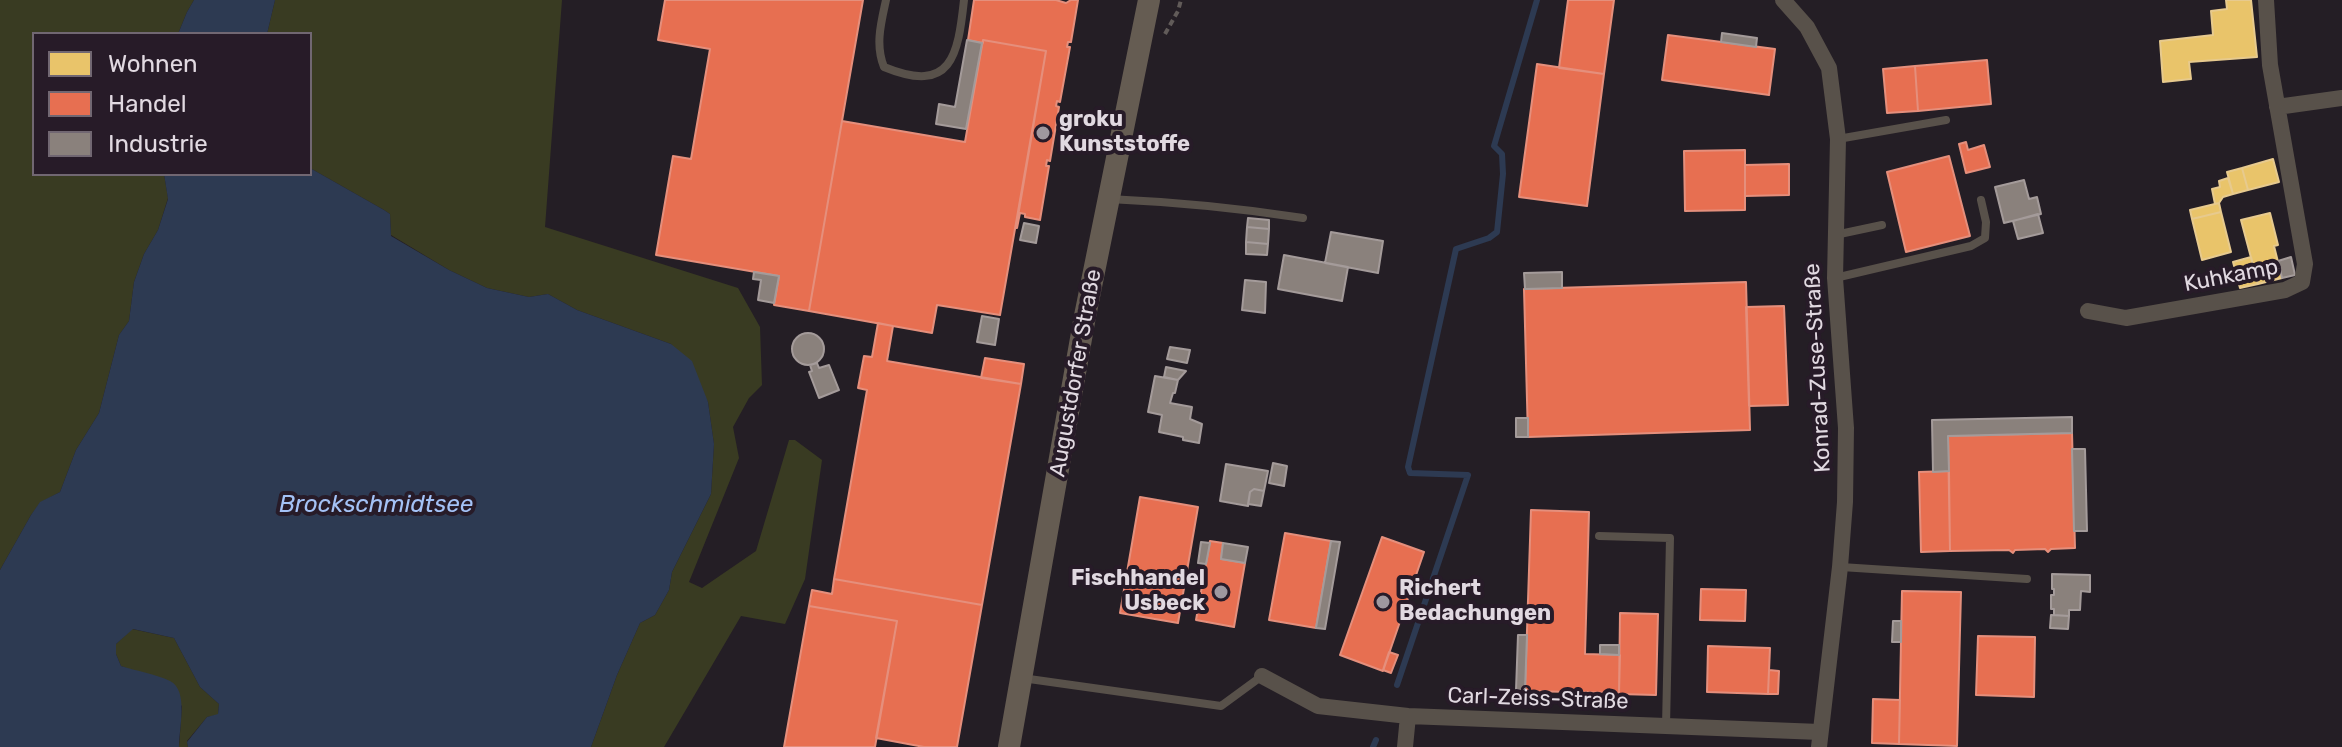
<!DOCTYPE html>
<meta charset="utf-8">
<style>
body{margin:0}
#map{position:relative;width:2342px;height:747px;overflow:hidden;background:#241e25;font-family:Rubik,sans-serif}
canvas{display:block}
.legend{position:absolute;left:32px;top:32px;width:280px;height:144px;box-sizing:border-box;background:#271b28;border:2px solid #716772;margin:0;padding:10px 14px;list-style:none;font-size:24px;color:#e1d9e1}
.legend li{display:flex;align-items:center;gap:16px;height:40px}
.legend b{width:40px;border:2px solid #716772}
</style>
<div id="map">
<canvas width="2342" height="747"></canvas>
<ul class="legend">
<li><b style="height:22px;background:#e9c46a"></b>Wohnen</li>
<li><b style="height:22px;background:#e76f51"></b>Handel</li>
<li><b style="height:22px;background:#8a817c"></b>Industrie</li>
</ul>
</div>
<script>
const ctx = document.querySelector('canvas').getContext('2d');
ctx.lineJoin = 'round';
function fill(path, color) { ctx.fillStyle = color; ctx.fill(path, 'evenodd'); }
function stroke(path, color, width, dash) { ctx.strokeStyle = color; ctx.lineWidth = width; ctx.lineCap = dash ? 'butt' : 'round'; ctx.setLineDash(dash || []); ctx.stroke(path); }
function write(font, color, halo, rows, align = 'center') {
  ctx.font = font + ' Rubik,sans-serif'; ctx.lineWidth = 8; ctx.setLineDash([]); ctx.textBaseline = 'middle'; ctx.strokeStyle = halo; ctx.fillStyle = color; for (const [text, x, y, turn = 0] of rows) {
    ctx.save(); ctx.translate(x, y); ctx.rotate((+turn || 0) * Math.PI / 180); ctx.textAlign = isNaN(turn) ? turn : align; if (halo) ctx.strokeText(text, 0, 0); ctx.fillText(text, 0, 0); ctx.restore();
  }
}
fill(new Path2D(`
 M0 0H194L187 12 178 34H34V174H164L168 198 158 230 144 254 134 282 129 321 119 335 99 413 76 450 60 492 40 503 31 515 0 570Z
 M275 0H562L545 227 738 288 760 327 762 385 749 398 733 427 739 458 689 582 702 588 756 551 789 440H795L822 460 805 579 785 624 741 616 664 747H591L617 675 640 623 655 615 669 590 672 572 711 494 714 444 708 402 671 344 577 310 548 294 529 297 487 288 449 270 391 235 390 214 384 210 310 168V34H267Z
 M132 629 174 638 200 687 219 704 218 715 207 717 187 741 188 747H179L182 706 142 674 121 666 116 654V644Z`), '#393b22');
fill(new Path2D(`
 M194 0H275L267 34H178L187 12Z
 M310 168 384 210 390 214 391 236 449 270 487 288 529 297 548 294 577 310 671 344 692 361 708 402 714 444 711 494 672 572 669 590 655 615 640 623 617 675 591 747H188L187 742 207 717 218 714 219 704 200 687 174 638 133 629 116 644V654L121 666C136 671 156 674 170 681 189 690 179 729 179 747H0V570L31 515 40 502 60 492 76 450 99 413 119 335 129 321 134 282 144 254 158 230 168 199 164 174H310Z`), '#2d3a52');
const homes = new Path2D(`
 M2226 0H2251L2257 57 2189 62 2191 79 2163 82 2160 41 2213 35 2211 11 2227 9Z
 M2273 159 2279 182 2248 190 2242 168Z
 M2242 168 2248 190 2233 194 2227 172Z
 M2228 178 2233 194 2223 197 2219 203 2215 204 2212 189 2220 187 2219 181Z
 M2219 203 2221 212 2192 219 2190 210Z
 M2221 212 2231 252 2202 260 2192 219Z
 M2270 213 2278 245 2274 246 2282 278 2258 284 2241 220Z
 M2251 257 2258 284 2240 288 2233 262Z`);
fill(homes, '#e9c46a');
stroke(homes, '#e7ca8e', 2);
const shops = new Path2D(`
 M665 0H863L809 311 774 305 779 276 656 255 673 156 691 159 710 49 658 40Z
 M974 0H1056L1066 3 1071 0H1078L1071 42H1068L1067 47H1070L1060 102 1057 101 1056 106 1059 107 1050 161 1047 160 1046 166H1049L1040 220 1025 217V214L1020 213 1017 228H1016L1046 51 983 40V43L968 40Z
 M1568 0H1614L1604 74 1559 68Z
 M1668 35 1775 49 1769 95 1662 80Z
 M983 40 1046 51 1000 315 937 305 932 333 809 311 842 121 965 142Z
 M1987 60 1991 104 1918 111 1915 66Z
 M1537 64 1604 74 1587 206 1519 197Z
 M1915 66 1918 111 1887 113 1883 69Z
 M1966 142 1968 150 1984 145 1990 167 1966 173 1959 144Z
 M1745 150V210L1685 211 1684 151Z
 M1949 156 1970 236 1906 252 1887 172Z
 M1789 164V195L1745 196V165Z
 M1746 282 1750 430 1528 437 1524 289Z
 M1784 306 1788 405 1749 406 1746 307Z
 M878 323 893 326 887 361 1021 384 982 605 834 579 867 390 858 388 864 356 872 357Z
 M985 358 1024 364 1021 384 981 378Z
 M2072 433 2075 548 2051 549 2048 552 2045 549 2015 550 2013 553 2009 550 1950 551 1948 436Z
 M1949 471 1950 551 1921 552 1919 472Z
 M1140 497 1198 507 1178 623 1120 613Z
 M1531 510 1589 512 1585 654 1620 655 1619 693 1525 691Z
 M1285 533 1331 541 1316 628 1269 620Z
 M1382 537 1424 552 1383 671 1340 655Z
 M1210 541 1223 543 1221 559 1245 563 1234 627 1196 620Z
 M834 579 982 605 957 747H924L876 738 897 621 809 606 812 590 832 594Z
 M1701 589 1746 590 1745 621 1700 620Z
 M1902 591 1961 592 1957 746 1899 744Z
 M809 606 897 621 875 747H784Z
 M1620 613 1658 614 1656 695 1619 694Z
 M1978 636 2035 637 2034 697 1976 695Z
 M1708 646 1770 648 1768 694 1707 692Z
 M1389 652 1398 655 1391 673 1383 670Z
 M1769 670 1779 671 1778 694H1768Z
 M1873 699 1900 700 1899 744 1872 743Z`);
fill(shops, '#e76f51');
stroke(shops, '#e58f7c', 2);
const industry = new Path2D(`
 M1722 33 1757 38 1756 47 1721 42Z
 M967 40 982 43 966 129 936 124 939 104 955 107Z
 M2024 180 2029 199 2037 197 2041 214 2004 223 1995 187Z
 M2038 214 2043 233 2018 239 2013 221Z
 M1248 218 1269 220V229L1247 227Z
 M1024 223 1039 226 1036 243 1020 240Z
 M1247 227 1269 229 1268 244 1246 242Z
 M1331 232 1383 241 1378 273 1325 263Z
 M1246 242 1268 244 1267 255 1246 254Z
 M1284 255 1348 267 1342 301 1278 289Z
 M2291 257 2295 275 2282 278 2278 261Z
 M754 272 779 276 774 303 758 300 761 280 753 279Z
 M1562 272V288L1525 289 1524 273Z
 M1245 280 1266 282 1265 313 1242 310Z
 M982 316 999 319 995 345 977 342Z
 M792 349a16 16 0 1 1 32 0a16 16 0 1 1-32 0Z
 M1170 347 1190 350 1187 363 1167 359Z
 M817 363 819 368 829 365 839 390 819 398 809 372 812 371 810 365Z
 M1166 367 1186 371 1178 380 1164 377Z
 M1155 376 1178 380 1175 393H1173L1170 403 1192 407 1190 419 1202 424 1199 443 1183 440V437L1159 432 1162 415 1148 412Z
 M2072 417V433L1948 436 1949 471 1933 472 1932 420Z
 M1516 418H1528V437H1516Z
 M2072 449H2085L2087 531H2074Z
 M1273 463 1287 466 1284 486 1269 483Z
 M1226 464 1268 471 1264 491 1254 489 1250 492 1248 506 1220 501Z
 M1254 489 1264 491 1261 506 1248 504 1250 492Z
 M1331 541 1340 542 1325 629 1316 628Z
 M1201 542 1210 543 1206 564 1198 563Z
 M1223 543 1248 547 1245 563 1221 559Z
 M2052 574 2090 575V592L2081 591 2080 610H2069V616L2054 615V609H2051V595H2054V589H2052Z
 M2051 615 2069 616 2068 629 2050 628Z
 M1893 621H1901V642H1892Z
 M1518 635H1527L1525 690H1516Z
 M1600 645H1619V655L1600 654Z`);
fill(industry, '#8a817c');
stroke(industry, '#a49b9a', 2);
stroke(new Path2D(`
 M1397 685 1468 475 1410 473 1408 467 1456 249 1489 238 1497 232 1503 174 1502 154 1494 146 1537 0
 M1373 747 1376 740`), '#2d3a52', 6);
stroke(new Path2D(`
 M1165 34 1178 11 1181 0`), '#615b59', 4, [6, 4]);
stroke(new Path2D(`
 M886 0C881 23 875 45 884 67 952 95 958 55 964 0
 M1838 139 1946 120
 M1109 199C1175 202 1239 208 1303 218
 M1835 235 1882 225
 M1835 278 1971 246 1985 238 1986 222 1981 200
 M1599 536 1670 538 1666 726
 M1841 567 2027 579
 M1022 678 1221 706 1262 676`), '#58514a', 8);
stroke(new Path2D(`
 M1783 0 1807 27 1829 68 1838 139 1835 278 1846 428 1845 502 1840 567 1819 747
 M2277 107 2342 98
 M2088 311 2126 318 2285 290 2302 282 2305 264 2270 65 2266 0
 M1262 676 1318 706 1408 716 1820 732
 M1405 747 1408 716`), '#58514a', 16);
stroke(new Path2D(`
 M1009 747 1085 316 1149 0`), '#655c52', 22);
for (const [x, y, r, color] of [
 [1043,133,8,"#9f989f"],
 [1221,592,8,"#9f989f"],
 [1383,602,8,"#9f989f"]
]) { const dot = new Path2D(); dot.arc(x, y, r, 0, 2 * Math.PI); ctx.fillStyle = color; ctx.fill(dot); stroke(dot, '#271b28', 3); }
write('bold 22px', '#e1d9e1', '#271b28', [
 ["groku",1059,120],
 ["Kunststoffe",1059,145],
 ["Fischhandel",1205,579,"right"],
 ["Usbeck",1205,604,"right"],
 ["Richert",1399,589],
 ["Bedachungen",1399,614]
], 'left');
write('22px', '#e1d9e1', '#271b28', [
 ["Kuhkamp",2231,276,-11],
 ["Konrad-Zuse-Straße",1818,368,-93],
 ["Augustdorfer Straße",1076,373,-80],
 ["Carl-Zeiss-Straße",1538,699,2]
]);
write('italic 24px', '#a4c2f6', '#271b28', [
 ["Brockschmidtsee",376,505]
]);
</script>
